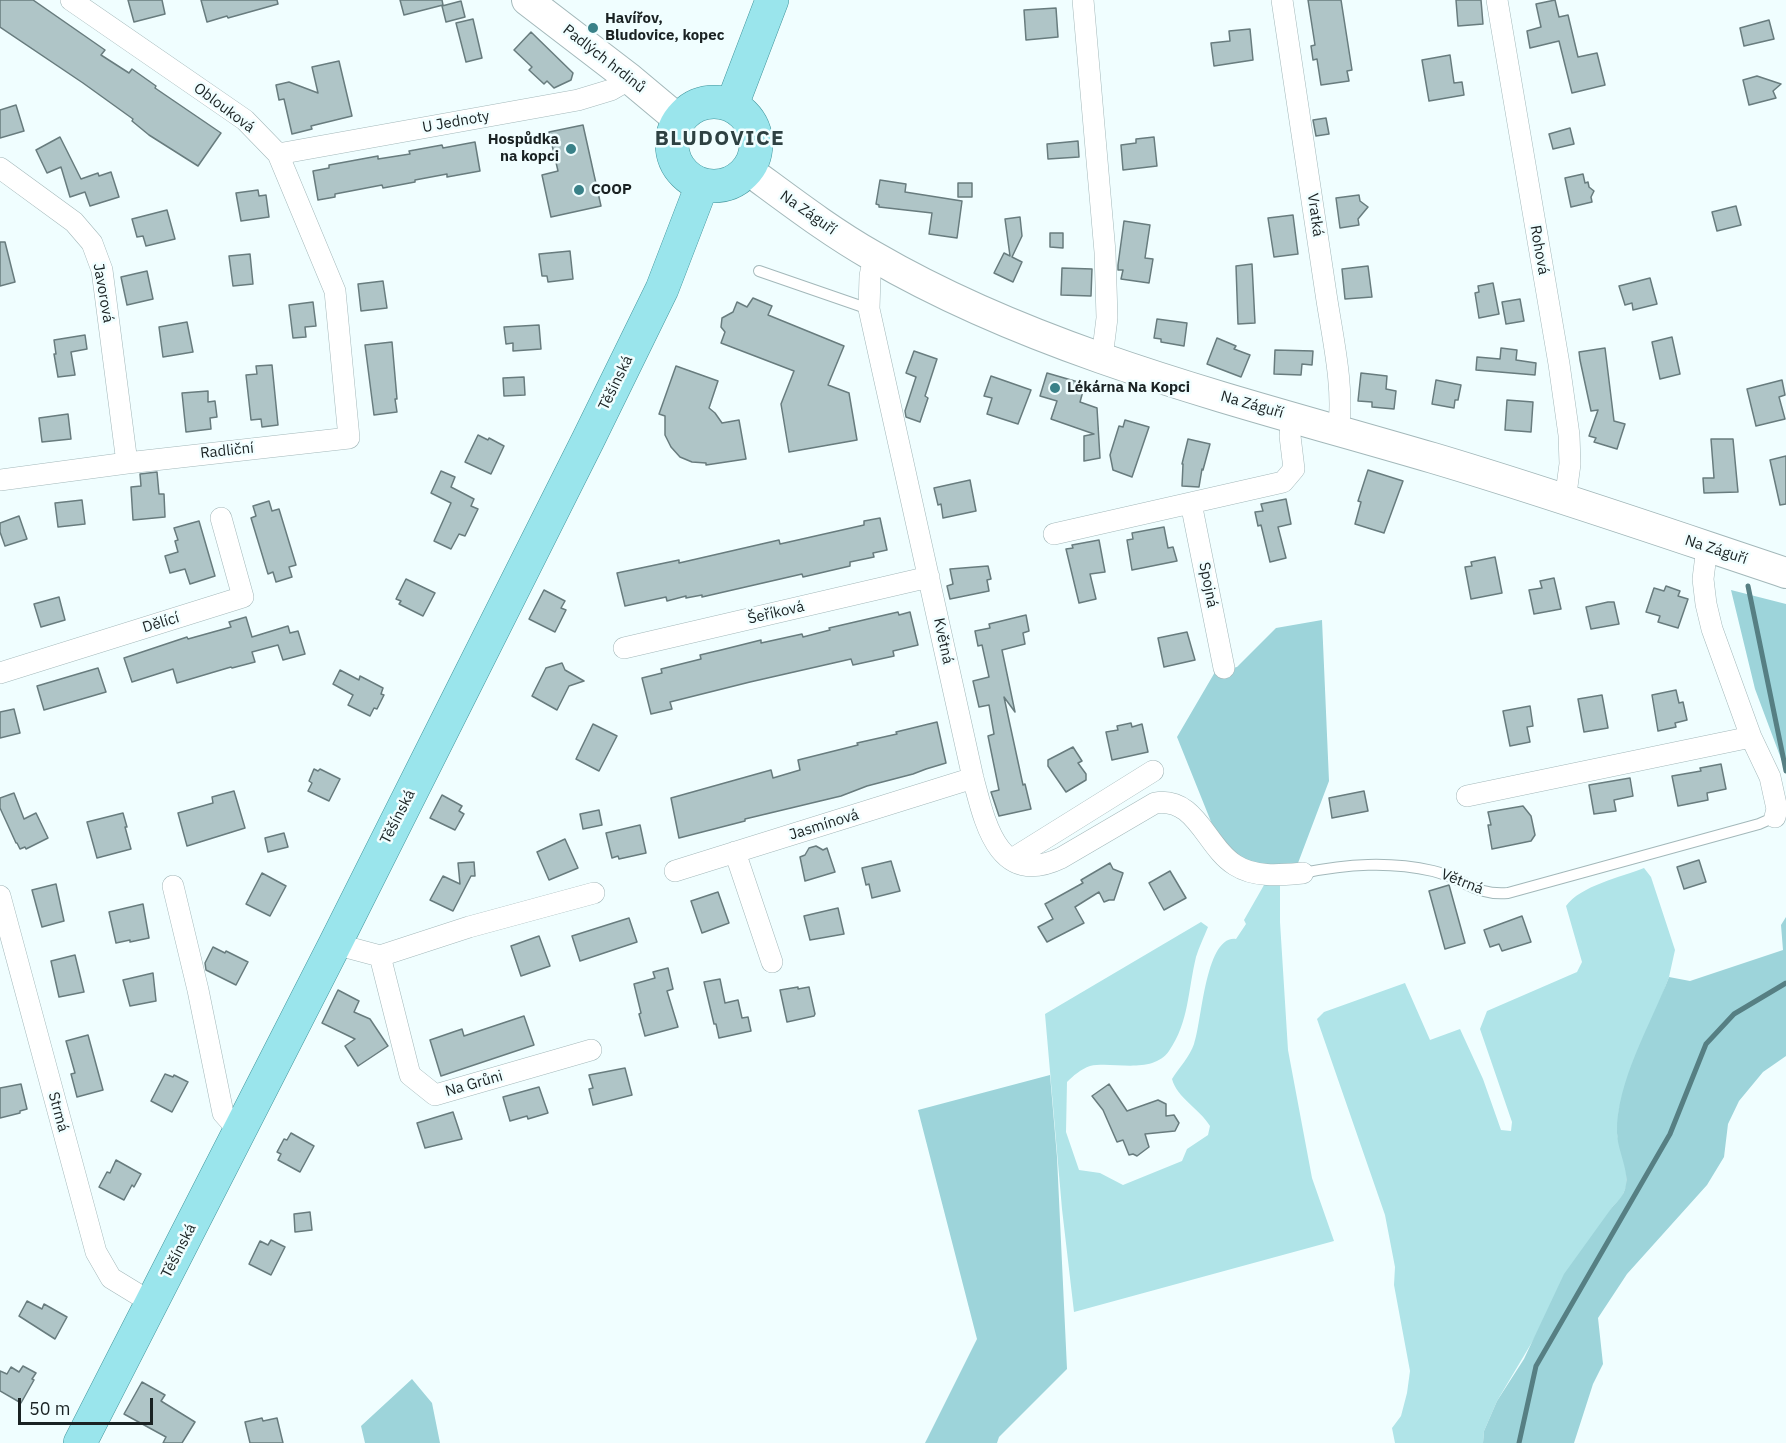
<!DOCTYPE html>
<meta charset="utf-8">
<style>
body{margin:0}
#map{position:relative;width:1786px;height:1443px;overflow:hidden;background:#f0feff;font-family:"IBM Plex Sans",sans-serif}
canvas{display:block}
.scale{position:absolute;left:18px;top:1398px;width:135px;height:27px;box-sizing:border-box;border:3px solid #1a2223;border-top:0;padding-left:8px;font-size:18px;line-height:21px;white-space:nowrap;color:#1a2223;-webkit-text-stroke:4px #f0feff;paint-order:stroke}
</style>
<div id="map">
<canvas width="1786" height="1443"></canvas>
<div class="scale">50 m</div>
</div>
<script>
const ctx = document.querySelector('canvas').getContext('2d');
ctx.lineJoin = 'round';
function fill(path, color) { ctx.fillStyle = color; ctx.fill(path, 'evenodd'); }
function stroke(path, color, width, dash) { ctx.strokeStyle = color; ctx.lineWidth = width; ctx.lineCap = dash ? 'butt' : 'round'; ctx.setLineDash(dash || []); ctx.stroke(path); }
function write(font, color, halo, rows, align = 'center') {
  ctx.font = font + ' "IBM Plex Sans",sans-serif'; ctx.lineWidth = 5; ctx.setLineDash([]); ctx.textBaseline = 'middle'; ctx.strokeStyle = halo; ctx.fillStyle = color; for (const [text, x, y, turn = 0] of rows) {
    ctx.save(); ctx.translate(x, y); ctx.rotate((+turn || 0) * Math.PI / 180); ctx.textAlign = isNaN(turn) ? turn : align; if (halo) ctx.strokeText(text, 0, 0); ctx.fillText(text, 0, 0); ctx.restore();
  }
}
fill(new Path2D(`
 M1644 868 1651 877 1675 950 1669 977 1619 1109 1617 1135 1626 1169V1187L1621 1199 1613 1206 1497 1401 1484 1431 1483 1443H1395L1392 1428 1401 1416 1407 1393 1410 1371 1394 1285 1395 1267 1385 1215 1317 1019 1324 1012 1405 983 1430 1040 1460 1029 1483 1079 1501 1130 1511 1131 1512 1122 1480 1029 1487 1011 1577 972 1582 962 1566 906C1580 886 1621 877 1644 868Z
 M1264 885H1280V922L1288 1050 1312 1178 1334 1241 1074 1312 1062 1209 1045 1014 1201 922 1208 927C1204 937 1199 947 1196 957 1188 990 1189 1022 1169 1051 1152 1075 1113 1061 1090 1066 1081 1069 1073 1076 1067 1082L1066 1132 1079 1170 1100 1173 1123 1185 1182 1161 1187 1149 1208 1135 1210 1126C1200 1109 1177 1098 1172 1079 1179 1068 1190 1056 1194 1044 1202 1023 1205 935 1236 939L1246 924 1244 920Z`), '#b0e4e8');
fill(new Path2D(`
 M1731 590 1786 604V772L1755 689Z
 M1322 620 1329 781 1295 871 1232 874 1177 737 1215 672 1237 667 1276 628Z
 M1786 917V1056L1763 1072 1739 1101 1728 1124 1724 1157 1707 1185 1627 1274 1598 1318 1603 1364 1593 1384 1574 1443H1483L1484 1431 1497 1401 1524 1359 1564 1274 1613 1206C1640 1184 1618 1159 1617 1133 1616 1082 1651 1024 1669 977L1690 981 1783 950 1781 925Z
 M1050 1075 1057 1157 1067 1369 999 1437 997 1443H925L977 1339 918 1110Z
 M412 1379 432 1403 440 1443H365L361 1426Z`), '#9dd4da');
stroke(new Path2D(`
 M1748 586 1786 771
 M1519 1443 1536 1366 1670 1134 1706 1044 1734 1014 1786 983`), '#567f83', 5);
const building = new Path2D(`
 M0 0H33L105 50 101 55 129 73 132 69 156 86 155 88 221 133 198 166 149 135 132 121 133 119 83 83 0 27Z
 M128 0H162L165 14 134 22Z
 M201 0H277L278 4 228 18 227 16 207 22Z
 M400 0H442L443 5 404 15Z
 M1308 0H1341L1352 70 1347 71 1349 81 1321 85 1317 59 1313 60 1311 46 1315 45Z
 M1456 0H1481L1483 24 1458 26Z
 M1555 0 1559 17 1568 15 1578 57 1597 53 1605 85 1572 93 1559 41 1530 48 1527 31 1541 27 1536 4Z
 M461 1 465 17 446 22 442 6Z
 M1056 8 1058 37 1026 40 1024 10Z
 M473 19 482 58 466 62 456 23Z
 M1769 20 1774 39 1744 46 1740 28Z
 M1250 29 1253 60 1214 66 1211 43 1230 41 1229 31Z
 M531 32 573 73 571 80 554 88 547 81 544 84 529 70 532 67 514 50Z
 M1450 55 1454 83 1462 82 1464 95 1429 101 1422 60Z
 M339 61 352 116 311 126 312 129 292 134 284 99 279 100 276 85 289 82 318 93 312 67Z
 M1757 76 1781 84 1773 91 1776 98 1749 105 1743 80Z
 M16 105 24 131 0 138V110Z
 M1326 118 1329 134 1316 136 1313 120Z
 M583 125 601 206 551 217 542 175 558 171 549 132Z
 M1570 128 1574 144 1553 149 1549 134Z
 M60 137 81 179 98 173 99 176 111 172 119 197 90 206 85 192 70 197 61 167 47 173 36 150Z
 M1154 137 1157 166 1123 170 1121 145 1136 143V139Z
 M1078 141 1079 157 1048 159 1047 144Z
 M475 142 480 171 447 177V174L415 180V182L383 188 382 185 335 194V197L318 200 313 171 329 168V165L378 156V159L410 154 409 151 442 145 443 148Z
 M1583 174 1585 183 1588 182 1589 187 1594 191 1591 197 1592 202 1571 207 1565 178Z
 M880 180 906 184 905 192 962 201 957 238 929 234 932 213 879 207V205L876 204Z
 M958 183H972V197H958Z
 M258 190 259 196 266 195 269 217 241 221 236 193Z
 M1359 195 1360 201 1368 207 1358 219 1359 225 1340 228 1336 198Z
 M1736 206 1741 225 1717 231 1712 212Z
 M167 210 175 239 146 246 143 236 137 237 132 219Z
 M1293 215 1298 254 1274 257 1268 218Z
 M1020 217 1022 236 1012 257 1022 262 1013 282 994 273 1004 253 1010 256 1005 219Z
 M1124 221 1150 225 1145 258 1153 259 1149 283 1121 279 1123 270H1118V265Z
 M1050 233H1063V248L1050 247Z
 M0 242H5L15 282 0 286Z
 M570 251 573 279 548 282 547 276H542L539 254Z
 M250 254 253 284 233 286 229 256Z
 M1252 264 1255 323 1238 324 1236 266Z
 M1368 266 1372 297 1345 299 1342 269Z
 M1062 268 1092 269 1091 296 1061 295Z
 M147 271 153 299 127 305 121 277Z
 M1650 278 1657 304 1633 310 1632 303 1625 305 1619 286Z
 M383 281 387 308 361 311 358 284Z
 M1493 283 1499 314 1479 318 1475 293 1479 292 1478 286Z
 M753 298 772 306 768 315 844 346 828 385 849 393 857 440 789 452 781 404 794 371 721 343 725 332 721 327 722 318 733 312 737 302 747 307Z
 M1520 299 1524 321 1506 324 1502 302Z
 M313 302 316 326 305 327 306 337 293 338 289 305Z
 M1157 319 1187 323 1184 346 1161 342V339L1154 338Z
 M187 322 193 352 163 357 159 327Z
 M539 325 541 349 513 351V343L506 344 504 327Z
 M85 335 87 349 71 352 75 375 58 377 54 354H56L54 340Z
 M1672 337 1680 374 1660 379 1652 342Z
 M1217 338 1236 346 1234 349 1250 355 1241 377 1207 364Z
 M392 342 397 399H395L397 412 374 415 365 345Z
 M1501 348 1517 350 1516 360 1536 363 1535 375 1476 370 1477 357 1500 359Z
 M1605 348 1614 421 1625 424 1617 449 1594 442 1596 438 1589 436 1598 410 1591 411 1580 360 1579 352Z
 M1275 350 1313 351 1312 365 1302 364 1301 375 1274 374Z
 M914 351 937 359 925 396 928 398 920 422 906 417 905 411 916 377 906 373Z
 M272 365 278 425 262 427 261 419 251 420 246 375 257 374 256 366Z
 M676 366 718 381 709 408 715 413 722 423 739 420 746 459 706 465V463L692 462 680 457 671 447 665 435V416L659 414Z
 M1047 373 1085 384 1080 402 1097 408 1100 458 1084 461V436L1094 434 1051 419 1057 401 1040 396Z
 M1361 373 1387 376 1386 389 1396 391 1394 409 1372 407V402L1358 401Z
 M991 376 1031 390 1018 424 987 414 992 398 984 396Z
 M524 377 525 395 504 396 503 378Z
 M1436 380 1461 385 1458 400H1455L1454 408 1432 404Z
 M1782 380 1785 395 1779 397 1785 419 1756 426 1747 389Z
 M208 391V402L215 401 217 417 210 418 211 429 186 432 182 393Z
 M1507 400 1533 402 1531 432 1505 430Z
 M68 414 71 439 42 442 39 418Z
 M1125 420 1149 427 1132 477 1113 470 1110 455 1119 426 1123 427Z
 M478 435 488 440 489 438 504 446 491 474 465 462Z
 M1188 439 1210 444 1203 470 1202 469 1199 487 1182 486 1183 464H1182Z
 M1711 439H1733L1738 492 1704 493 1703 478H1714Z
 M1786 456V504L1780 505 1770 460Z
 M1368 470 1403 481 1384 533 1355 524 1361 502 1358 501Z
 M441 471 455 477 451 487 474 499 471 506 478 509 465 536 459 534 451 549 434 541 451 503 431 493Z
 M157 472 159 494H164L165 517 133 520 131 487 141 486 140 474Z
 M970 480 976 511 943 518 941 504 938 505 934 488Z
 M1286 499 1291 524 1278 527 1286 558 1270 562 1261 525 1258 526 1255 512 1263 511 1261 504Z
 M82 500 85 524 58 527 55 503Z
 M269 501 272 511 279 509 296 565 289 567 292 577 276 582 273 572 268 574 251 518 256 516 253 506Z
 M19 516 27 539 5 546 0 532V523Z
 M880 518 887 550 873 553 874 557 850 562V566L803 577 802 574 702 597V595L686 598V596L667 601 666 597 625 606 617 573 679 560V563L779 540 780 544 864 525V521Z
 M199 521 215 576 190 584 185 569 170 573 165 556 178 552 175 541 178 540 174 528Z
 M1164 527 1168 548 1173 547 1177 561 1132 570 1127 540 1133 539 1132 533Z
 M1099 540 1105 572 1090 574 1096 599 1079 603 1066 549 1073 548 1072 545Z
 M1495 557 1502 593 1471 599 1465 567 1472 566 1471 562Z
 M988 566 991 579 987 580 989 591 950 599 947 586 953 584 950 569Z
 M1554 578 1561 609 1534 614 1529 590 1542 588 1540 581Z
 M406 579 435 593 423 616 399 604 401 601 396 599Z
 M1666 586 1680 591 1678 596 1688 599 1678 628 1658 622 1660 616 1646 612 1654 588 1664 591Z
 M544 590 565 601 561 608 566 610 555 632 529 619Z
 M59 597 65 620 41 627 34 604Z
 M1608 602H1614L1619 624 1591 629 1586 607Z
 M898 612 899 615 910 612 918 645 893 651 894 656 853 665 851 659 750 682 670 702 672 709 651 714 642 678 662 673 661 669 701 659 700 655 721 650 761 640V643L802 634 803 637 830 630 829 628Z
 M1026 615 1029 631 1023 633 1025 644 1002 650 1015 712 1004 697 1023 785 1025 784 1031 809 999 816 991 792 999 790 988 736 994 734 989 705 979 707 973 681 989 677 982 645 978 646 975 631 990 628 989 624Z
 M246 617 252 637 288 626 290 633 298 631 305 654 283 660 278 645 252 652 255 662 232 668 231 667 177 683 173 669 132 682 124 658 187 637 188 639 231 627 229 622Z
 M1187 632 1195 660 1164 667 1158 638Z
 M562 663 565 670 584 681 569 686 557 710 532 696 546 668Z
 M98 668 106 692 44 710 37 686Z
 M340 670 359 680 360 676 383 688 381 694 384 695 377 709 374 708 370 716 348 705 353 695 333 684Z
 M1676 690 1679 703 1683 702 1687 720 1675 723 1676 727 1658 731 1652 695Z
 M1602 695 1608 728 1584 732 1578 699Z
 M1530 706 1533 726 1527 727 1530 742 1510 746 1503 711Z
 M14 709 20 733 0 738V712Z
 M937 722 946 763 926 769 913 774 867 786 841 796 745 819V821L679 838 671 798 771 770 773 778 800 770 798 760 858 745 857 743 897 734 896 732Z
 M1131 723 1132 727 1142 724 1148 752 1112 760 1106 732 1118 730 1117 726Z
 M593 724 617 736 599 771 576 759Z
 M1073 747 1082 761 1078 763 1086 774V780L1066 792 1048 766V760Z
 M1721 764 1726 789 1707 793 1708 800 1678 806 1672 776 1701 771 1700 768Z
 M314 769 318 771 320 769 340 779 329 801 308 791 312 783 309 781Z
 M1630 778 1633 796 1614 800 1616 811 1594 814 1589 785Z
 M234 791 245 828 187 846 178 813 213 803 212 797Z
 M1364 791 1368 811 1332 818 1329 798Z
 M14 793 24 819 36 813 48 838 26 849 25 847 20 849 17 843H16L0 808V798Z
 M442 795 462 806 459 811 464 814 455 830 430 818Z
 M1523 806 1531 816 1535 835 1531 841 1492 849 1488 825H1491L1488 812Z
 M599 810 602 825 583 829 580 814Z
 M123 813 127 827H125L131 849 97 858 87 822Z
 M640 825 646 853 619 859 618 856 612 858 606 833Z
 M284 833 288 847 268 852 265 838Z
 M565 839 578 868 549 880 537 852Z
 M816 846 823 850 827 848 835 872 805 881 800 857 805 855 809 848Z
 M1699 860 1706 882 1684 889 1677 867Z
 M891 861 900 891 872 898 869 884 866 885 862 868Z
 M474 862 475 876H471L453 911 430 900 443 876 460 884 458 863Z
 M1110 863 1113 869 1123 873 1114 900H1109L1104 902 1099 892 1075 907 1084 923 1047 942 1038 927 1053 919 1045 904 1083 883 1081 880Z
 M1170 871 1186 898 1164 910 1149 883Z
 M262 873 286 886 270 916 246 904Z
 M56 884 64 921 42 927 32 890Z
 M1449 885 1465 943 1445 949 1429 891Z
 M718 892 729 923 702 933 691 901Z
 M143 904 149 938 130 942V940L116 943 109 912Z
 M838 908 844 934 810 940 804 916Z
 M1522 916 1531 942 1502 951 1499 944 1490 947 1484 930Z
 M629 918 637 942 580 961 572 936Z
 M539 936 550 966 521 976 511 946Z
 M213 947 225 953 226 951 248 962 236 985 206 970 205 963Z
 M75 955 84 992 59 997 51 961Z
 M668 968 673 989 667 991 678 1027 645 1036 639 1014 641 1013 634 984 655 978 653 972Z
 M153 973 156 1001 130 1006 123 980Z
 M720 979 725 1003 738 1000 742 1018 748 1017 751 1031 719 1038 716 1024H714L704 982Z
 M798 987V989L809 987 815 1014 814 1016 787 1022 780 990Z
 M338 990 359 1001 354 1012 370 1019 388 1046 358 1066 345 1046 355 1039 322 1023Z
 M524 1016 534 1045 441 1076 430 1040 462 1029 464 1036Z
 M88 1035 103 1090 77 1097 71 1074 75 1073 66 1041Z
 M625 1068 632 1095 593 1105 589 1089 593 1088 589 1075Z
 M165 1074 173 1077 174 1075 188 1082 172 1112 151 1101Z
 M21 1084 27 1109 20 1111V1113L0 1118V1088Z
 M1109 1084 1127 1111 1158 1100 1166 1104V1116L1174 1115 1179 1123 1175 1131 1145 1134 1149 1147 1137 1156 1133 1154 1129 1155 1123 1140 1117 1142 1103 1110 1092 1096Z
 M539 1087 548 1113 528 1119 527 1116 510 1121 503 1097Z
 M453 1112 462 1139 425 1148 417 1123Z
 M291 1133 314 1146 300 1172 278 1160 281 1154 277 1152 284 1139 287 1140Z
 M116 1160 141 1174 134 1187 132 1185 124 1200 99 1187 107 1172 110 1173Z
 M310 1212 312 1230 295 1232 294 1214Z
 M271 1240 285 1247 271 1275 249 1264 260 1241 268 1245Z
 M27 1301 42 1309 44 1304 67 1317 55 1339 19 1316Z
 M23 1366 36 1373 32 1379 34 1380 21 1403 0 1391V1371L7 1374 11 1367 19 1372Z
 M142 1382 165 1395 161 1401 195 1422 182 1443H163L166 1437 124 1414Z
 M262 1418 263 1421 277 1418 283 1443H250L245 1422Z`);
fill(building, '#afc5c7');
stroke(building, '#687c7e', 1.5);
const lane = new Path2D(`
 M759 271 869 309
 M1303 873C1347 864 1389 861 1433 871 1463 878 1475 896 1508 893L1759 824 1775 817`);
const street = new Path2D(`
 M1083 0 1105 252 1107 318 1102 358
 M1282 0C1297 98 1312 196 1326 294 1332 335 1345 390 1338 430
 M1497 0 1559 364 1569 435 1570 464 1565 501
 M278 154 578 100 611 90 630 79
 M0 168 74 222 92 243 102 270 127 463
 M874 257 870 276 869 309 973 778C985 823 998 888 1061 858L1155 803C1196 796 1206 847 1235 865 1255 878 1281 875 1303 873
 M0 480 127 463 349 438 335 291 278 154 245 120 71 0
 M1191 503 1224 668
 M1054 534 1283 482 1294 469 1290 436 1292 417
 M1707 547 1703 579 1706 604 1712 629 1751 737 1770 777 1777 809 1775 817
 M624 648 929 577
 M0 673 243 597 221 518
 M1467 796 1751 737
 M735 852 772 962
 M1012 859 1153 771
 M675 871 973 778
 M173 886 198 990 223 1113 239 1131
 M0 896 96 1252 111 1278 152 1303
 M335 944 380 956 469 927 594 893
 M380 956 410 1075 435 1095 591 1050`);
const secondary = new Path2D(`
 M527 0 630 79 679 120
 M748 170C789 200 829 231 873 256 1043 355 1246 403 1433 458 1551 493 1669 534 1786 573`);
const primary = new Path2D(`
 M672 144a42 42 0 1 1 84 0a42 42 0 1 1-84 0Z
 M732 105 772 0
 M80 1443 335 944 588 440 662 289 702 185`);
stroke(lane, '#a3b8ba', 12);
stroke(street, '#a3b8ba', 22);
stroke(secondary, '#a3b8ba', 32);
stroke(primary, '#42969d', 34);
stroke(lane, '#fff', 10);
stroke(street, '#fff', 21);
stroke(secondary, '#fff', 30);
stroke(primary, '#9ae5ec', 33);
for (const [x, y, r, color] of [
 [593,28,6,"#398188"],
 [571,149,6,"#398188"],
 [579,190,6,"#398188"],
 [1055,388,6,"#398188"]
]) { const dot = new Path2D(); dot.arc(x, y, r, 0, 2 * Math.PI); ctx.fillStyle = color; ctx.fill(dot); stroke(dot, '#f0feff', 2); }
write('bold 15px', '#1a2223', '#f0feff', [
 ["Havířov,",605,19],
 ["Bludovice, kopec",605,36],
 ["Hospůdka",559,140,"right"],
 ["na kopci",559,157,"right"],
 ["COOP",591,190],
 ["Lékárna Na Kopci",1067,388]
], 'left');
write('15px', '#1a2223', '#f0feff', [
 ["Padlých hrdinů",604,59,38],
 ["Oblouková",224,108,37],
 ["U Jednoty",456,122,-10],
 ["Na Záguří",808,213,35],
 ["Vratká",1315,215,82],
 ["Rohová",1539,250,80],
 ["Javorová",103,293,80],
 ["Těšínská",616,383,-64],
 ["Na Záguří",1252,405,16],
 ["Radliční",227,451,-6],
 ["Na Záguří",1716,550,18],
 ["Spojná",1208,585,79],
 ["Šeříková",776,613,-13],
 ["Dělící",161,623,-17],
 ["Květná",943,641,78],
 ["Těšínská",398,817,-63],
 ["Jasmínová",824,825,-17],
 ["Větrná",1462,882,22],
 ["Na Grůni",474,1084,-16],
 ["Strmá",58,1112,75],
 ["Těšínská",179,1251,-63]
]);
ctx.letterSpacing = '1.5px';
write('bold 21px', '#2e4142', '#f0feff', [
 ["BLUDOVICE",720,139]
]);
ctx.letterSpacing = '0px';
</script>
